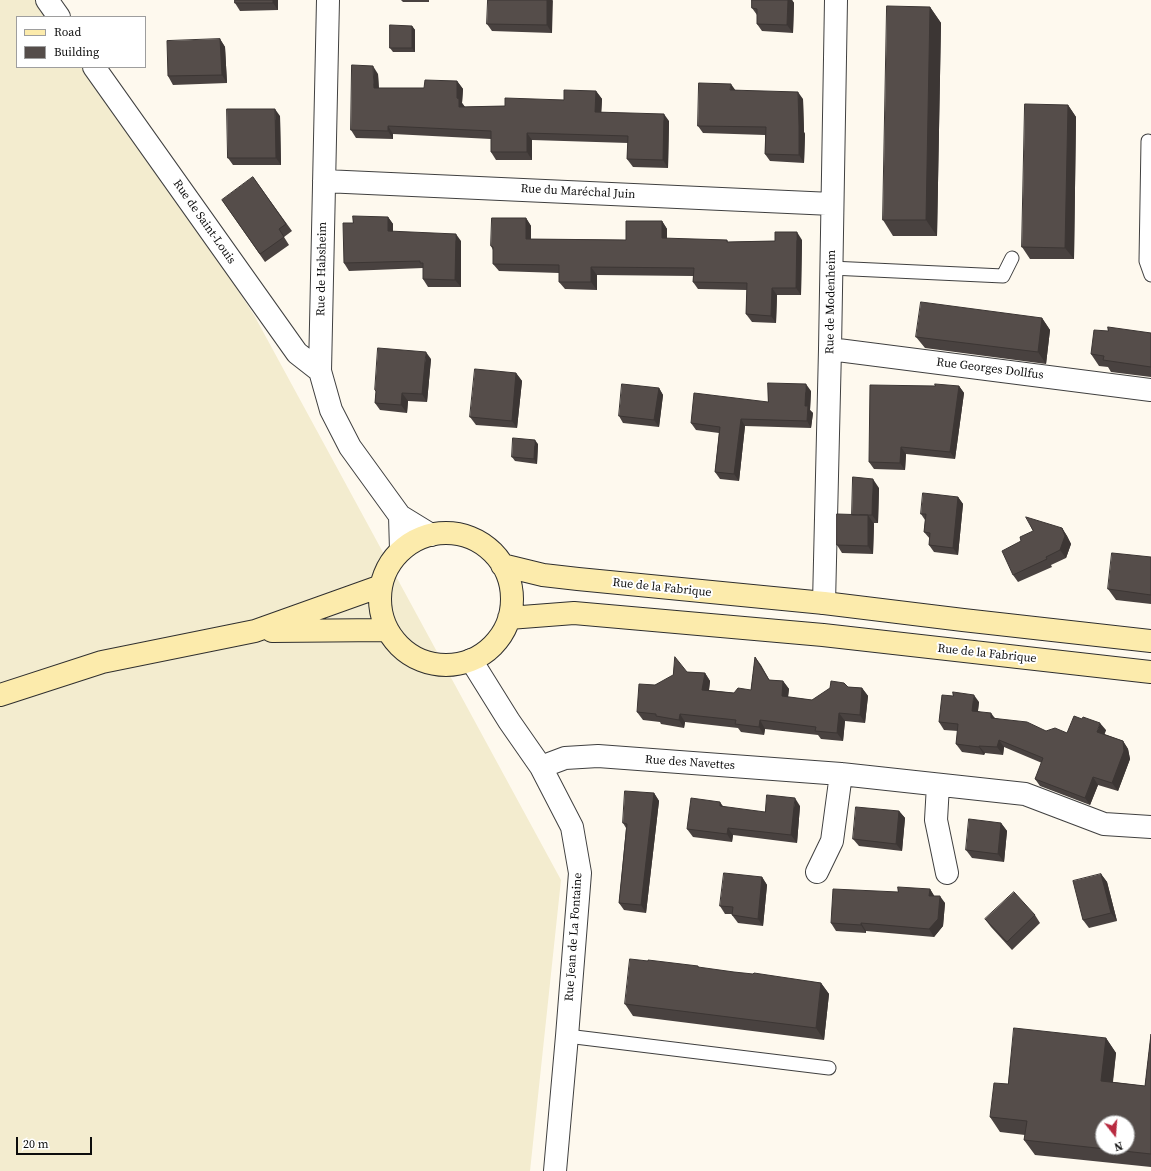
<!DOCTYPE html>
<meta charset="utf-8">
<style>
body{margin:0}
#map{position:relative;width:1151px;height:1171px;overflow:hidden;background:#fef9ee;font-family:"Source Serif 4",serif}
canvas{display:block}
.legend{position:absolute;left:16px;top:16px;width:130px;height:52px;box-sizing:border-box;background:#fff;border:1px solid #9e9e9e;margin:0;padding:5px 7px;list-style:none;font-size:12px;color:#0d0d0d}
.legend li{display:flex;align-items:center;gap:8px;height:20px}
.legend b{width:20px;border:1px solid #9e9e9e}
.north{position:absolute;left:1095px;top:1115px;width:40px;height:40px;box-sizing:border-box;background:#fff;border:1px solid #9e9e9e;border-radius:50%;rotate:163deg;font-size:11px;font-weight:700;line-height:16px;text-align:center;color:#0d0d0d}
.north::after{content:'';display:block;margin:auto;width:14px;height:18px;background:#b82a40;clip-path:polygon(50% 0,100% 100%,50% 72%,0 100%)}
.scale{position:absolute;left:16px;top:1137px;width:76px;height:18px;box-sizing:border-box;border:2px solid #0d0d0d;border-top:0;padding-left:5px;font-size:12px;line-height:14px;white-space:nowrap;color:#0d0d0d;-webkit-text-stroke:3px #fff;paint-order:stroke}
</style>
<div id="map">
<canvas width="1151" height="1171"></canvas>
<ul class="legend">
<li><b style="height:5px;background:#fcebac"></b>Road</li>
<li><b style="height:11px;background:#554d4a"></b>Building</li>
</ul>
<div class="north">N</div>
<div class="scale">20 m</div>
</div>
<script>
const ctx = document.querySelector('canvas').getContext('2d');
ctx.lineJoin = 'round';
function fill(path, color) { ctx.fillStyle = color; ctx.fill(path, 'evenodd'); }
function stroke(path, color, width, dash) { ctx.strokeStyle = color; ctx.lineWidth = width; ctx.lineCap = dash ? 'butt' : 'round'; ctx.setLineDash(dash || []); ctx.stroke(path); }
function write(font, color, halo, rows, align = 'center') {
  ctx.font = font + ' "Source Serif 4",serif'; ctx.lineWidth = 4; ctx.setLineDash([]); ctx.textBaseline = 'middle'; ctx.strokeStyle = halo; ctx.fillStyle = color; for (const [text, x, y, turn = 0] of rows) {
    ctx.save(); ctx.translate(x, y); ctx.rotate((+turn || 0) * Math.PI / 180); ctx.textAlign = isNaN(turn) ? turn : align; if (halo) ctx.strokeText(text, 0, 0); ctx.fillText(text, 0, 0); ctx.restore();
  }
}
fill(new Path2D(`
 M0 0H43L56 17H17V67H93L254 315 561 880 530 1171H0Z`), '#f3eccf');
const lane = new Path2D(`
 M1148 141 1146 261 1151 275
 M831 268 1003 276 1012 258
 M567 1036 829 1068`);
const street = new Path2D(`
 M47 0 59 17
 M328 0 320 371 331 410 350 447 400 516 431 535
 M94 67 297 353 320 371
 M324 181 832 204
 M830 349 1151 390
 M400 516 401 550
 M824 603 830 349 836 0
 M471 660 509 721 541 767 572 827 580 873 567 1036 555 1171
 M541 767 565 758 598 756 841 774 1025 794 1104 824 1151 827
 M938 785 936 820 947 873
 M817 872 832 841 841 774`);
const secondary = new Path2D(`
 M380 599a66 66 0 1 1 132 0a66 66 0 1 1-132 0Z
 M502 565 543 575 578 579 824 603 963 620 1151 641
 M509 618 574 613 823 635 1151 672
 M272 631 387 630
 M0 695 102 662 255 631 381 586`);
stroke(lane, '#404040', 15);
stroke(street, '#404040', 24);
stroke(secondary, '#2f2f2f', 24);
stroke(lane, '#fff', 13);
stroke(street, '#fff', 22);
stroke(secondary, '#fcebac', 22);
fill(new Path2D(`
 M235 0H278V10L240 11 235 3Z
 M401 0H429V2H403Z
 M553 0 552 33 492 31 487 24Z
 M788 0H792L794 3 793 33 762 31 757 24V15L752 8Z
 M930 7 941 23 937 236H893L883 220Z
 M412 26 415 30V52H393L390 48Z
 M220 39 225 47 227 83 173 85 168 76Z
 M378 74 379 88H424L457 81 463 89 462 103 465 107 505 106 564 100 596 91 602 99 601 112 669 121 668 168 633 167 627 159 628 143 532 140V160H496L491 152V139L393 134V139L356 138 351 130Z
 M735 90 803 99 804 132 805 134 804 163 770 161 765 154V135L703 133 698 126Z
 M1068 105 1076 117 1074 259H1030L1022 247Z
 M280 116 281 165H233L228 158Z
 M253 177 292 231 284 237 289 245 265 262 222 200Z
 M388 217 393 224V232L461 241V287H428L423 279V268L349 271 344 263 353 223Z
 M526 218 531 226V239L626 240 662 221 667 229V239L727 240 728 242 775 241 802 240 801 295H777L776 323 752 322 746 314 747 290 698 289 693 282V276L597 275V290L565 289 559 282V273L499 271 493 264V250L491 246Z
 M1042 318 1050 330 1046 364 925 348 916 337Z
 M1108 331 1151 333V377L1111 372 1108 367 1099 366 1091 354Z
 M431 359 427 402 408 401 407 413 380 410 375 403 376 392 375 390Z
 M516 373 522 381 517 428 476 425 470 417Z
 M935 386H959L964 393 955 459 906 454 905 470 874 469 869 462Z
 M659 388 663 395 659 427 623 423 619 416Z
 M811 391 810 410 813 413 811 428 745 426 739 481 720 479 715 472 719 433 696 430 691 423 768 402Z
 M538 444 537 464 515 461 512 457Z
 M879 488 878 523H874L873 554 842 553 837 545Z
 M958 497 963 504 958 555 934 552 929 545 930 539 924 532 925 520 921 514Z
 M1062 528 1067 536 1071 544 1066 558 1051 565 1052 567 1018 582 1013 575Z
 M1151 557V604L1116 600 1108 589Z
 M755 657 769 680 783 681 789 689 788 697 812 700 848 687 862 688 868 696 865 723 845 721 843 741 821 739 818 735 765 729 764 735 741 732 738 728 685 722 684 728 661 724 660 722 643 720 637 712 655 685 687 672 705 673 710 681 709 690 734 693 751 690Z
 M953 696 979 702 978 711 995 718 1046 731 1067 733 1106 730 1104 734 1123 741 1128 749 1130 759 1118 791 1098 785 1090 805 1040 786 1035 779 1042 763 1004 747 1003 755 985 753 984 755 962 752 956 744 958 731 944 730 939 722Z
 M654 793 659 801 646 913 624 910 619 903 626 828 623 823Z
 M800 806 797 843 733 835 732 842 693 837 687 829 765 812Z
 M899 811 905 818 902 851 859 846 853 839Z
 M1001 823 1007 831 1004 862 972 858 966 850Z
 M1101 874 1107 882 1117 921 1089 928 1083 920Z
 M762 877 767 885 763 926 738 923 732 915V914H725L720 906Z
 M930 889 934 896 945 903 943 926 934 937 866 931V933L836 931 831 923 898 892Z
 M1035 915 1040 923 1012 950 991 927 985 919Z
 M698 966 699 968 821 983 829 994 824 1040 633 1016 625 1004Z
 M1151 1034V1167L1035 1155 1024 1140 1025 1135 1000 1132 990 1117 1008 1084 1106 1038 1116 1053 1113 1082 1145 1086Z`), '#494240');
fill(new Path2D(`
 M273 0H278V10L273 3Z
 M547 0H552V33L547 25Z
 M788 0H792L794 3 793 33 787 25Z
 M930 7 941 23 937 236 926 220Z
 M412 26 415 30V52L412 48Z
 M220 39 225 47 227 83 222 75Z
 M373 66 378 74 379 96 374 88Z
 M457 81 463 89 462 103 465 107H459L457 98Z
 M731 84 736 91 730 90Z
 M596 91 602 99 601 120 595 112Z
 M798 92 803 99 804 132 805 134 804 163 799 155Z
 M1068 105 1076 117 1074 259 1065 248Z
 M275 109 280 116 281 165 276 158Z
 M664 114 669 121 668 168 663 160Z
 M388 126 393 134V139L388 131Z
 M527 133 532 140V160L527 152Z
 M388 217 393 224V239L388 231Z
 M526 218 531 226V246L526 239Z
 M662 221 667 229V246L662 238Z
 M797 232 802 240 801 295 796 288Z
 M456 234 461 241V287L455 280Z
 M591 267 597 275V290L591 282Z
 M772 288 777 295 776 323 771 316Z
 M1042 318 1050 330 1046 364 1038 352Z
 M426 352 431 359 427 402 422 394Z
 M516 373 522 381 517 428 512 421Z
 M806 384 811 391 810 410 813 413 811 428 807 421 805 406Z
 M959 386 964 393 955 459 950 452Z
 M659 388 663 395 659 427 654 420Z
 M402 393 408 401 407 413 401 405Z
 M741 419 745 426 739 481 734 474Z
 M535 440 538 444 537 464 534 459Z
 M901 447 906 454 905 470 900 463Z
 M873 479 879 488 878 523 872 515Z
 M958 497 963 504 958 555 953 548Z
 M868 515 874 524 873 554 868 546Z
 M1062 528 1067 536 1071 544 1066 558 1060 550Z
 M755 657 761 665 774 688 769 680Z
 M705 673 710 681 708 698 702 690Z
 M783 681 789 689 787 704 782 696Z
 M862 688 868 696 865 723 860 715Z
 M974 695 979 702 977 718 972 711Z
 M839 713 845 721 843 741 837 733Z
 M991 713 997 721 991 718Z
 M680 714 685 722 684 728 679 720Z
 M760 720 765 729 764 735 759 727Z
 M1100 723 1106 730 1103 739 1097 732Z
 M999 740 1004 747 1003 755 997 747Z
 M1123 741 1128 749 1130 759 1118 791 1112 783Z
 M979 746 985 753 984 755 979 747Z
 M1093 777 1098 785 1090 805 1085 798Z
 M654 793 659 801 646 913 641 905Z
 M795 798 800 806 797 843 791 835Z
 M720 802 725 809 720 806Z
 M899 811 905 818 902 851 896 844Z
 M1001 823 1007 831 1004 862 998 854Z
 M728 828 733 835 732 842 727 834Z
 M1101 874 1107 882 1117 921 1111 913Z
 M762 877 767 885 763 926 758 919Z
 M930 889 935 897 929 896Z
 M940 896 945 903 943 926 934 937 929 929Z
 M861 923 866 931V933L861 925Z
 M821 983 829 994 824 1040 816 1028Z
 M1106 1038 1116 1053 1111 1096 1101 1081Z`), '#3c3634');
const building = new Path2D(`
 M235 0H273V3H235Z
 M488 0H547V25L487 24Z
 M752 0H788L787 25 757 24V9L752 8Z
 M887 6 930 7 926 220H883Z
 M390 25 412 26V48H390Z
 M220 39 222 75 168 76 167 41Z
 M352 65 373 66 374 88H424L425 80 457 81V98L459 99V107L505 106V98L564 100V90L596 91 595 112 664 114 663 160 627 159 628 136 527 133V152H491V131L388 126V131L351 130Z
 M699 83 731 84 730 90 798 92 799 126V155L765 154 766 127 698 126Z
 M1025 104 1068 105 1065 248 1022 247Z
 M227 109H275L276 158H228Z
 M253 177 286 224 279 229 284 237 260 254 222 200Z
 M353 216 388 217V231L456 234 455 280 423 279V263H420V261L344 263 343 223H353Z
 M492 218H526V239L626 240V221H662V238L727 240V242L775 241V232H797L796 288H772L771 316 746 314 747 283 693 282 694 268 591 267V282H559V265L493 264V247L491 246Z
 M921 302 1042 318 1038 352 916 337Z
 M1108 327 1151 333V367L1103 360 1104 356 1091 354 1094 330 1108 331Z
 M378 348 426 352 422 394 402 393 401 405 375 403 376 391 375 390Z
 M475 369 516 373 512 421 470 417Z
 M768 383 806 384 805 406H808L807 421 741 419 734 474 715 472 720 427 691 423 694 393 768 402Z
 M622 384 659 388 654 420 619 416Z
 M935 384 959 386 950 452 901 447 900 463 869 462 870 385 935 386Z
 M513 438 535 440 534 459 512 457Z
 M853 477 873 479 872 515H852Z
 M923 493 958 497 953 548 929 545 930 533 924 532 926 514H921Z
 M837 514 868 515V546L837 545Z
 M1026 517 1062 528 1065 536 1060 550 1046 557 1047 559 1013 575 1002 551 1021 541 1020 537 1033 531Z
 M1112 553 1151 557V595L1108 589Z
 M675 657 687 672 705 673 702 690 734 693 738 688 751 690 755 657 769 680 783 681 782 696 812 700 830 688 831 681 844 683 848 687 862 688 860 715 839 713 837 733 815 731 816 727 760 720 759 727 735 724 736 720 680 714 679 720 656 716V714L637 712 639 684 655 685 673 675Z
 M953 692 974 695 972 711 991 713V718L1027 722 1046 731 1055 728 1067 733 1074 716 1082 719 1083 717 1100 723 1097 732 1123 741 1124 751 1112 783 1093 777 1085 798 1035 779 1043 758 999 740 997 747 979 746V747L956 744 958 724 939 722 942 695 953 696Z
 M625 791 654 793 641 905 619 903 627 824 623 823Z
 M767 795 795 798 791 835 728 828 727 834 687 829 691 798 720 802V806L765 812Z
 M856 807 899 811 896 844 853 839Z
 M969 819 1001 823 998 854 966 850Z
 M724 873 762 877 758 919 732 915 733 907 720 906Z
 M1101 874 1111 913 1083 920 1073 881Z
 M898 887 930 889 929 896H940L938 919 929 929 861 923V925L831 923 833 889 898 892Z
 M1014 892 1035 915 1007 942 985 919Z
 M630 959 648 961V960L698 966V967L734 972 753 974 754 973 821 983 816 1028 625 1004Z
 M1014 1028 1106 1038 1101 1081 1145 1086 1151 1034V1154L1024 1140 1027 1121 990 1117 994 1083 1008 1084ZM1103 1123H1127V1147H1103Z`);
fill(building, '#554d4a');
stroke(building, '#3c3634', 1);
write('12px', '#0d0d0d', '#fff', [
 ["Rue du Maréchal Juin",578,192,3],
 ["Rue de Saint-Louis",204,222,55],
 ["Rue de Habsheim",322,269,-89],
 ["Rue de Modenheim",831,302,-89],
 ["Rue Georges Dollfus",990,369,7],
 ["Rue de la Fabrique",662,588,6],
 ["Rue de la Fabrique",987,654,6],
 ["Rue des Navettes",690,763,4],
 ["Rue Jean de La Fontaine",574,937,-86]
]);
</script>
